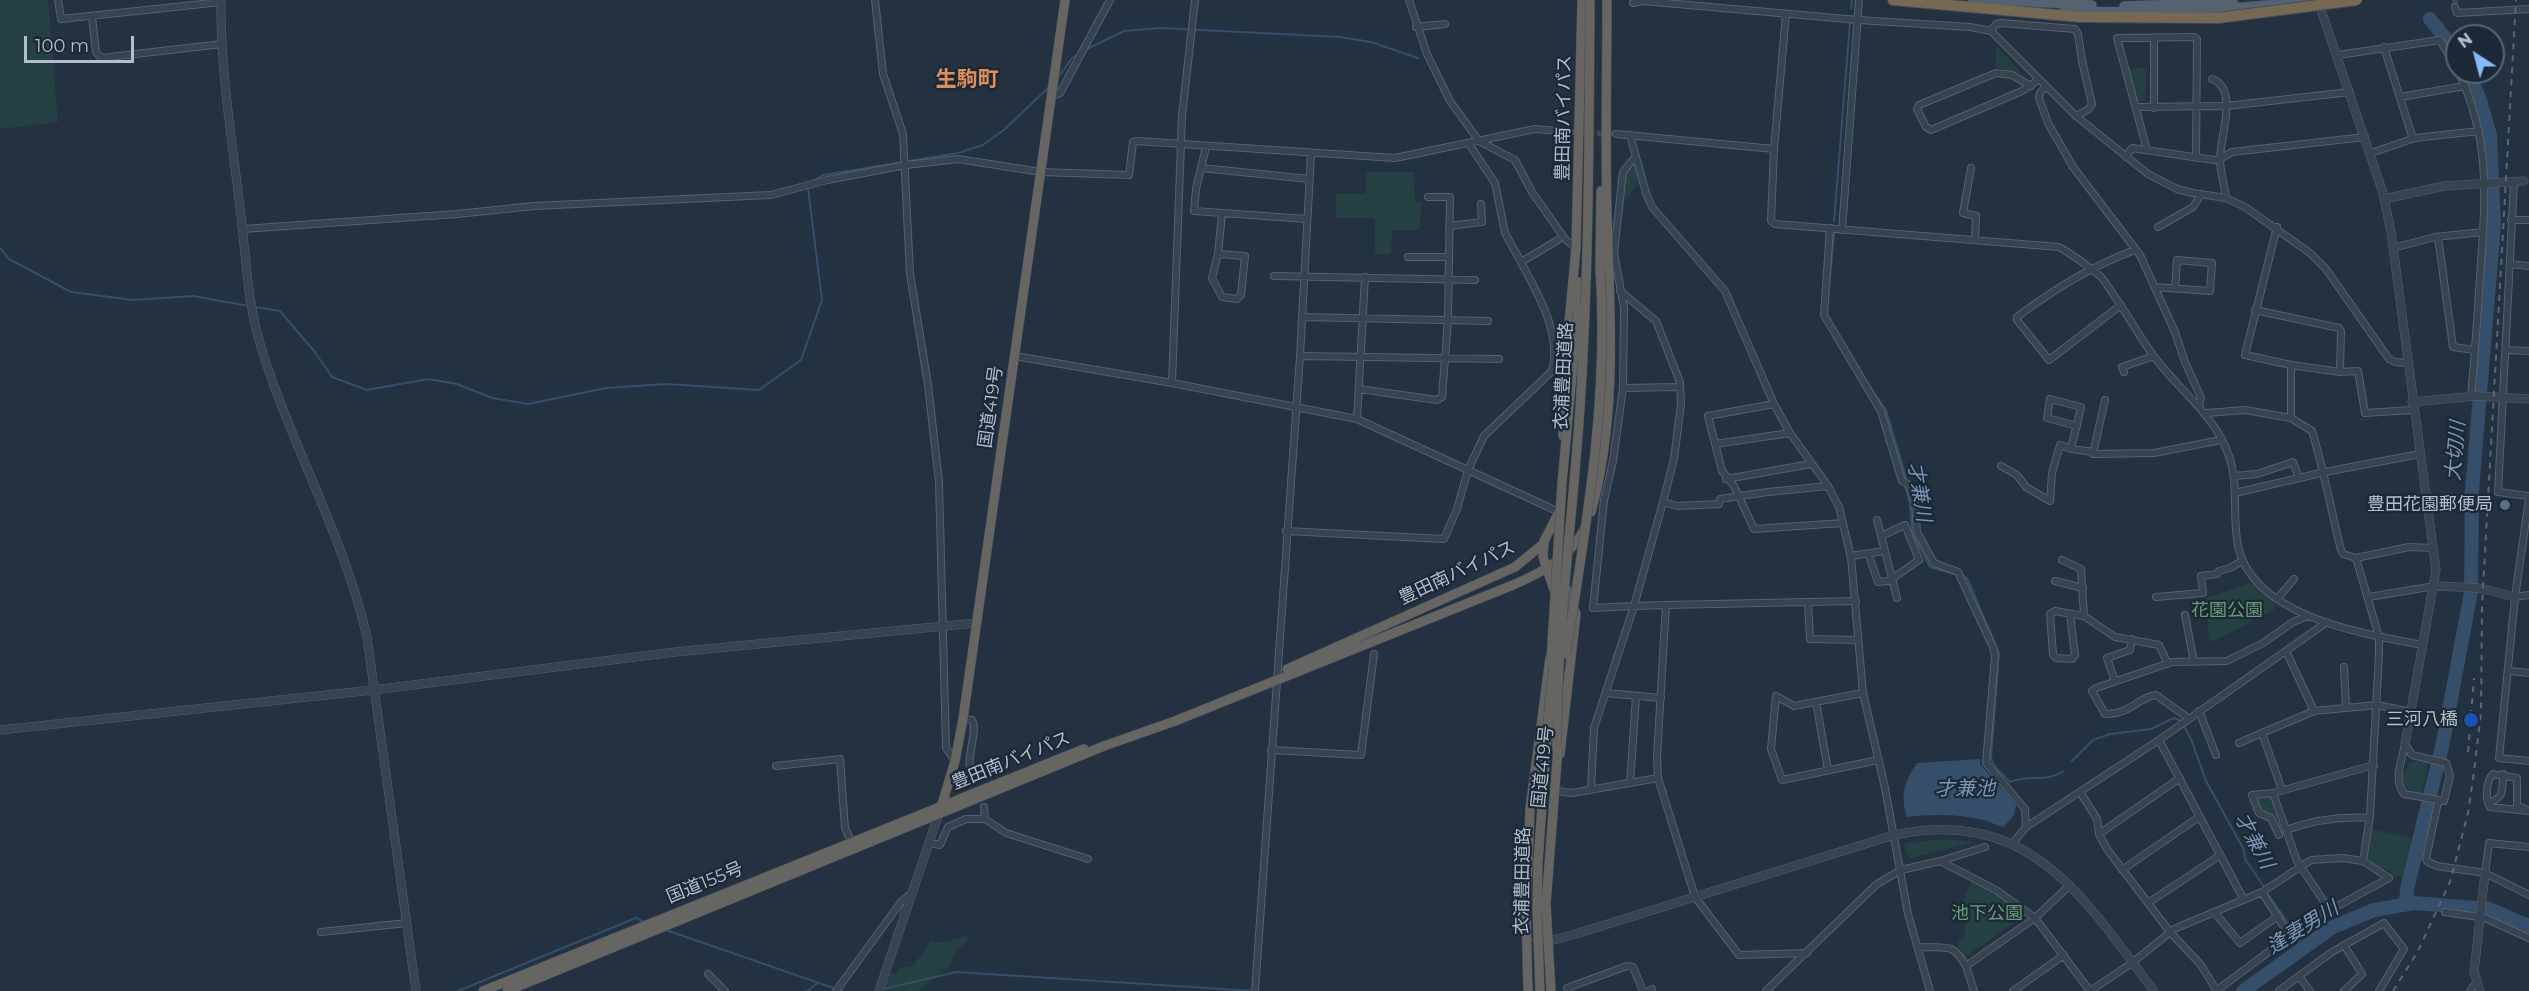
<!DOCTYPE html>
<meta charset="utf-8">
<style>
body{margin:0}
#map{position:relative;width:2529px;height:991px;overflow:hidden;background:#233141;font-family:Montserrat,sans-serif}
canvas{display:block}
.north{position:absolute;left:2445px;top:24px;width:60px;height:60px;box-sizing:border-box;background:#1c2836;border:2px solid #596472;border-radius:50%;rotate:324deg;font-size:16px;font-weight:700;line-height:24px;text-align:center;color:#b4becb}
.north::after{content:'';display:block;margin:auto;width:21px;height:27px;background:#85baff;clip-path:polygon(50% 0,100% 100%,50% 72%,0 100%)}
.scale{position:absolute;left:24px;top:36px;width:110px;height:27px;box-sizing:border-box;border:3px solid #b4becb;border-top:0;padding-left:8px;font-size:18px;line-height:21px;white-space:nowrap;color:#b4becb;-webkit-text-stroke:4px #1c2836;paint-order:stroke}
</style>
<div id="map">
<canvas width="2529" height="991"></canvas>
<div class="north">N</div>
<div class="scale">100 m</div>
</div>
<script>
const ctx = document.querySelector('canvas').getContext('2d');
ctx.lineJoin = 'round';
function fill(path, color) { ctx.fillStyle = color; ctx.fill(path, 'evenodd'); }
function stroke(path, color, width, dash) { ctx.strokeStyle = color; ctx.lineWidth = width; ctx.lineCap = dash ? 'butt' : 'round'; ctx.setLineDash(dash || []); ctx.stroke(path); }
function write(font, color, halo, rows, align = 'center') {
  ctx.font = font + ' Montserrat,"Noto Sans JP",sans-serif'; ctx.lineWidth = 4.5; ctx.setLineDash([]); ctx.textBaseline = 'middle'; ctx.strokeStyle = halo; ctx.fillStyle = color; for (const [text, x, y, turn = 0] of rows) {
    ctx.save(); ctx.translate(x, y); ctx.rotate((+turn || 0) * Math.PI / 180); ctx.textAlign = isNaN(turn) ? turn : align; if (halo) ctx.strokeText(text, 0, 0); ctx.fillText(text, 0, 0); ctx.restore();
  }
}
fill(new Path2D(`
 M0 0H48L58 122 0 129Z
 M1997 46 2021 73V74L1995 67Z
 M2125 68H2147L2145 101H2136Z
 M1633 163 1636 164 1640 181 1624 202 1625 174Z
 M1366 172H1414L1415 203 1421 201 1420 230H1392L1391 254H1375V218H1336V194H1366Z
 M2252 583 2276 599 2273 611C2251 620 2232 634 2209 642L2206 598Z
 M2418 760 2428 763 2422 794C2410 793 2404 787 2402 775L2410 763Z
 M2272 794 2284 832 2280 833 2273 817 2260 812 2254 796Z
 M2372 829 2415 839 2404 875 2393 877 2389 871 2365 860Z
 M1945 839 1975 842 1911 858 1907 855 1904 845 1907 843Z
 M1972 880 2024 911 2025 915 1964 958 1957 947 1958 941 1965 934V921L1960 907Z
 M967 936 966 942 957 950 948 967 919 991 884 990 890 973 896 974 901 967 913 966 931 941C943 945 955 938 967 936Z`), '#254042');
fill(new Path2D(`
 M1980 759V764L2016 805 2014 815 2004 827C1998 826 1993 823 1987 821 1961 814 1933 814 1907 817 1900 796 1904 782 1917 763Z`), '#354e69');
stroke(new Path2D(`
 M1851 9 1852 0
 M1087 49 1124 31 1161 28 1340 37 1371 42 1418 58
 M1059 76 1072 58 1079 54
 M812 182 823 175 958 153 983 145 1005 129 1049 87
 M1834 222 1850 23
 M0 248 9 259 71 292 133 300 193 296 249 306
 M1828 300 1834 234
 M255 307 280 311 314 351 332 377 367 390 428 379 457 384 492 398 528 404 606 388 666 384 759 390 801 360 822 300 808 188
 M1870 387 1886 410 1906 477 1905 485 1910 504 1912 533 1930 567 1958 575
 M1963 577 1967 578 1999 653 1991 759 1997 769 2010 782C2028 774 2047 783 2063 771
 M2072 761 2093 740 2110 734 2151 729 2174 718 2181 721 2191 739 2206 781 2244 850 2245 859 2264 887
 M2268 894 2292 929
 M663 929 842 991
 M2297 935 2302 948
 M458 991 636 918 644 922
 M807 991 818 983
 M875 991 956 972 1254 991`), '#354e69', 2);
stroke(new Path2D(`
 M2430 19 2457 53
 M2406 903 2407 889 2442 747 2471 592 2472 491 2494 225 2490 135 2479 97 2467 72
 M2243 991 2333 927 2374 910 2414 903 2489 909 2529 926`), '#354e69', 14);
stroke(new Path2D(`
 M2455 0V7
 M1570 132 1616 134
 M972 779 984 807`), '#394656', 6, [6, 3]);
const minor = new Path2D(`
 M58 0 61 19 221 2
 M875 0 883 74 903 134 910 274 928 385 939 482 946 748 955 761
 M1409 0 1427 54 1450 101 1479 141 1515 160 1532 192 1565 239 1576 248
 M1633 3 1643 1 1858 20 1970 27 1991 31 2076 116 2148 174 2177 189 2193 193 2226 198 2245 207 2310 253 2326 269 2389 359 2395 362 2407 363
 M2455 7 2457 13 2529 9
 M1786 14 1774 149 1771 221 1775 224 2059 247C2073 255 2088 266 2100 276 2105 281 2109 288 2113 294 2128 315 2140 338 2156 359 2181 392 2215 415 2229 456 2239 485 2232 516 2238 546 2253 617 2364 634 2423 645
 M92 16 96 52 101 58 222 44
 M1416 27 1445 24
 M1991 31 1996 24 2001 23 2075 29 2078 34 2082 61 2092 104 2089 109 2076 116
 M2384 47 2413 139
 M2338 55 2440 40 2457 69
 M2459 72C2492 146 2485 199 2480 278 2477 317 2475 357 2471 396
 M2212 79C2240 89 2219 138 2220 161 2221 173 2224 185 2226 198
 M2031 86 2012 75 1996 73 1919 105 1917 109 1926 127 1931 130 2022 91 2038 80
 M2045 87 2040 93 2039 98 2048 123 2073 167 2140 255 2175 332 2185 362 2201 398 2199 406
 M1052 96 1060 93 1110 0
 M2400 97 2465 86
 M2136 107 2226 106 2350 92
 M2154 108V37
 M1616 134 1774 149
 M1630 135 1646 193 1652 207 1725 291 1774 404 1790 433 1828 486 1839 507 1851 557 1863 693 1885 788 1908 914 1930 991
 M1469 144 1495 183 1505 233 1521 262
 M1206 147 1196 189 1194 211 1307 219
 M2147 150 2117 38 2194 37 2197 39 2196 158
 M2371 153 2415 138 2479 131
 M2126 157 2132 148 2214 160 2220 159 2232 152 2365 137
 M1201 168 1310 179
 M1971 168 1963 213 1976 216 1975 239
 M2514 181 2498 492 2529 496
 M2511 220H2529
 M1449 226 1482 222 1481 204
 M2158 227 2193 207 2201 194
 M2277 227 2245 355 2291 365
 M1830 228 1824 315 1881 411 1902 481 1908 484 1915 503 1917 532 1934 563 1958 572 1993 647 1995 656 1986 763 2025 809 2026 827
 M243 229 457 214 534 206 771 195 827 180 906 165 958 159 1041 172 1129 175 1133 142 1137 141 1395 158 1535 129 1570 132
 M1842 230 1859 0
 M2438 237 2453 347 2475 350
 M2393 248 2435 237 2483 232
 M1218 254 1245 256 1241 295 1237 299 1222 297 1212 278 1218 254 1222 214
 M1408 257H1449
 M2510 264 2529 266
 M1274 276 1475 280
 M2155 287 2210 291 2212 263 2177 260 2175 288
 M1620 291 1656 321 1680 382 1681 404 1674 459 1663 502
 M2121 305 2049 360 2017 320V317C2054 289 2091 266 2135 250
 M1302 317 1488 321
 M2506 350 2529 351
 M1015 356 1172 383 1357 419 1559 512
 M1300 356 1499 359
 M2124 372 2122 367 2154 356
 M2340 372 2358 371 2365 413 2413 410
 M1172 383 1182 116 1195 0
 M1623 388 1680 387
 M1359 389 1437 400 1442 397 1448 320 1450 197H1428
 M2105 400 2093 454 2154 453 2221 440
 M1774 404 1708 416 1722 471 1734 486 1754 529 1843 523
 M2207 413 2245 410 2291 418V365L2340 372 2341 331 2339 328 2255 310
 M2291 418 2312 431C2324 470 2331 510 2341 550L2343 554 2356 558 2379 637V654L2370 816 2363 861
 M1357 419 1365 277
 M2077 426 2047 418 2050 399 2081 407 2071 449 2094 452
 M1715 444 1790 433
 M2001 466 2017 475 2026 487 2050 501 2052 473 2060 445 2071 449
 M2234 476 2257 474 2293 462 2299 478
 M1726 479 1811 464
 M2235 493 2325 472 2420 454
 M2529 499 2515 597 2499 758 2529 761
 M1877 520 1897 598
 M1286 531 1444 539 1457 509 1468 470 1484 436 1552 371C1562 334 1538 294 1521 262L1558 240
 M1868 553 1878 582 1889 581 1919 560 1905 525 1881 536
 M1850 556 1885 551
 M2356 558 2409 547 2433 548
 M2062 560 2081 569 2084 616
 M2055 581 2083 588
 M2156 597 2203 593 2201 576 2217 574 2219 571 2230 568 2242 561
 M2369 597 2435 586
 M2515 597 2529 595
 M2278 598 2294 579
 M1808 603 1810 639 1858 640
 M1666 605 1856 601
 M2070 614 2075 655 2072 659 2056 658 2053 655 2050 614 2055 611 2084 616 2115 637 2159 645 2168 664
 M2185 615 2194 662
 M2286 651 2314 711 2377 705 2411 712
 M2344 667 2346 707
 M2509 671 2529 673
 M2115 681 2107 658 2130 650 2132 639
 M1606 693 1661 698
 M1863 693 1794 706 1776 696 1771 749 1782 780 1878 760
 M1816 702 1828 770
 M2199 711 2216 755
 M2188 718 2156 695C2136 698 2132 714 2105 714L2092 691 2096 688 2172 662 2227 661 2263 643 2293 622 2308 616
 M963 719 972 720C979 732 964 757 972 779
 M2159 740 2244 900
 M2239 743 2262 733
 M2405 744 2412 755 2446 763 2450 776 2444 801 2404 794C2393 779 2402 760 2405 744Z
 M1271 750 1361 755 1374 654
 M776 766 840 759 845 828 851 841
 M2493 774 2517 778V805L2529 811 2490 807C2485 798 2486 781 2493 774Z
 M1630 783 1636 696
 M1591 788 1594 728 1634 606 1593 608 1604 500 1613 461 1623 388 1624 308 1614 253 1623 172 1635 157
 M2282 790 2262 733 2314 711
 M1556 791 1572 793 1658 778
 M2080 792 2097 819 2099 834 2107 849 2170 932 2201 965 2217 991
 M2273 793 2297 861 2329 909
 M2438 802 2426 859 2428 862 2437 866 2485 873 2529 895
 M2488 803C2505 797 2502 791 2503 774
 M984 807 985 819
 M2286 830C2314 820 2339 816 2369 818
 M2099 834 2180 778
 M2279 835 2271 818 2259 813 2252 795 2273 793 2374 765
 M930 843 940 845 948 827 966 819H985L1006 833 1088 859
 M2012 844 2026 827 2159 740 2327 622
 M1940 861 1985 847
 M2122 870 2199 817
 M2485 873 2489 843 2529 847
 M2262 892 2289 935
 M2148 903 2219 856
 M2445 912 2485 918 2529 938
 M2215 913 2240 943 2278 916
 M321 932 407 923
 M2344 945 2362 974 2344 991
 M1919 947C1945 949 1952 941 1966 966
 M1807 953 1739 955 1695 897 1658 778 1657 756 1666 605 1634 606 1663 502 1677 506 1719 504 1720 499 1768 492 1828 486
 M708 974 725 991
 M2299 976 2332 952 2384 923 2404 949 2379 991
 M836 991 901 902 913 892
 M1255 991 1300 356 1311 154
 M1568 991 1567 988 1627 966 1633 967 1643 991
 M1648 991 1652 989
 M1766 991 1877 884 1901 870 1940 861 1996 890 2035 918 2090 991 2132 963 2174 929 2262 892 2311 860 2342 858 2363 861 2389 878 2310 921 2216 991
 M1974 991 1966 966 2035 918 2070 885
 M2013 991 2064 955
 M2279 991 2299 976 2310 991
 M2470 991 2477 981`);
const tertiary = new Path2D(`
 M221 0C220 69 232 139 240 208 246 254 247 302 261 347 291 445 344 536 367 637L416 991
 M2318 1 2383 193 2391 232 2436 570 2405 744
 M2384 199 2444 186 2524 181
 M2412 402 2476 396 2529 399
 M2435 586 2479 588 2515 597
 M0 730 373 690 675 652 976 623
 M1537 940 1550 941 1579 933 1894 835C2031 807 2082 896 2154 991
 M879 991 938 816
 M2480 991 2474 972 2485 873`);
const primary = new Path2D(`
 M1973 0 1990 6
 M1983 0 2092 5
 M2124 6 2233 2
 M2064 11 2174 12 2308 2`);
const trunk = new Path2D(`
 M1600 269 1601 191
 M1578 310 1579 282
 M1563 436 1564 376 1576 248 1582 0
 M1591 512C1618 415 1610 313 1607 214 1605 142 1607 71 1607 0
 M1544 543 1543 557 1554 590
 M1287 669 1515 567 1542 545 1559 512
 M1560 754 1576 614 1562 578V565L1566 556
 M940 811 955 761 963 719 1065 0
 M483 991 1084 749
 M507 991 1104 746 1175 721 1513 585C1543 572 1570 558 1585 528
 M1528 991 1526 915 1530 809 1550 658`);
const motorway = new Path2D(`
 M1893 0 2080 17 2218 18`);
stroke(minor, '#55616e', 8);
stroke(tertiary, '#55616e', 9);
stroke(primary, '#414c5a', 10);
stroke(trunk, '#424e5b', 10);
stroke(motorway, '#424e5b', 12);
stroke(minor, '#374351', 6);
stroke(tertiary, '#374351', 8);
stroke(primary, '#556271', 9);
stroke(trunk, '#666562', 9);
stroke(motorway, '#776854', 10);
stroke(new Path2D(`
 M2468 752 2474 678
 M2393 991 2418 951 2450 882 2468 813 2474 772 2481 712 2482 606 2516 0`), '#596778', 2, [6, 6]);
const trunkBridge = new Path2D(`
 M1566 654C1586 527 1609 398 1600 269
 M1551 660 1562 483 1578 310
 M1550 700 1555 655
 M1557 752C1556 642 1571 532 1579 422 1589 282 1589 141 1590 0
 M1540 991 1537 910 1538 862 1550 695
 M1551 991 1546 904 1558 748`);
const motorwayBridge = new Path2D(`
 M2218 18 2357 0`);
stroke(trunkBridge, '#424e5b', 10, []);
stroke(motorwayBridge, '#424e5b', 12, []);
stroke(trunkBridge, '#666562', 9);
stroke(motorwayBridge, '#776854', 10);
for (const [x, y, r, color] of [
 [2505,505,6,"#5c6f8a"],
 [2471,720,8,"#1a4fb4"]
]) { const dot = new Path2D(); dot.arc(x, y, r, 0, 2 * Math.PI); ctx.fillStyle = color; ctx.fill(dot); stroke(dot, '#1c2836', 2); }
write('18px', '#b4becb', '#1c2836', [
 ["豊田南バイパス",1564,118,-89],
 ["衣浦豊田道路",1564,376,-87],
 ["国道419号",991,407,-82],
 ["豊田南バイパス",1457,573,-25],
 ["豊田南バイパス",1011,761,-22],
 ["国道419号",1543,767,-84],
 ["衣浦豊田道路",1523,881,-89],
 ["国道155号",705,883,-22]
]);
write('18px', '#b4becb', '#1c2836', [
 ["豊田花園郵便局",2493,505],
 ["三河八橋",2458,720]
], 'right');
write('18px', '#699e73', '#1c2836', [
 ["花園公園",2227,611],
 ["池下公園",1987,914]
]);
write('italic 20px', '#7996b5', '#1c2836', [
 ["大切川",2456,451,-85],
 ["才兼川",1919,492,81],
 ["才兼池",1965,789],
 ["才兼川",2254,841,62],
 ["逢妻男川",2303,928,-32]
]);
write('bold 21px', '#de8f5c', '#1c2836', [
 ["生駒町",967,80]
]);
</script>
